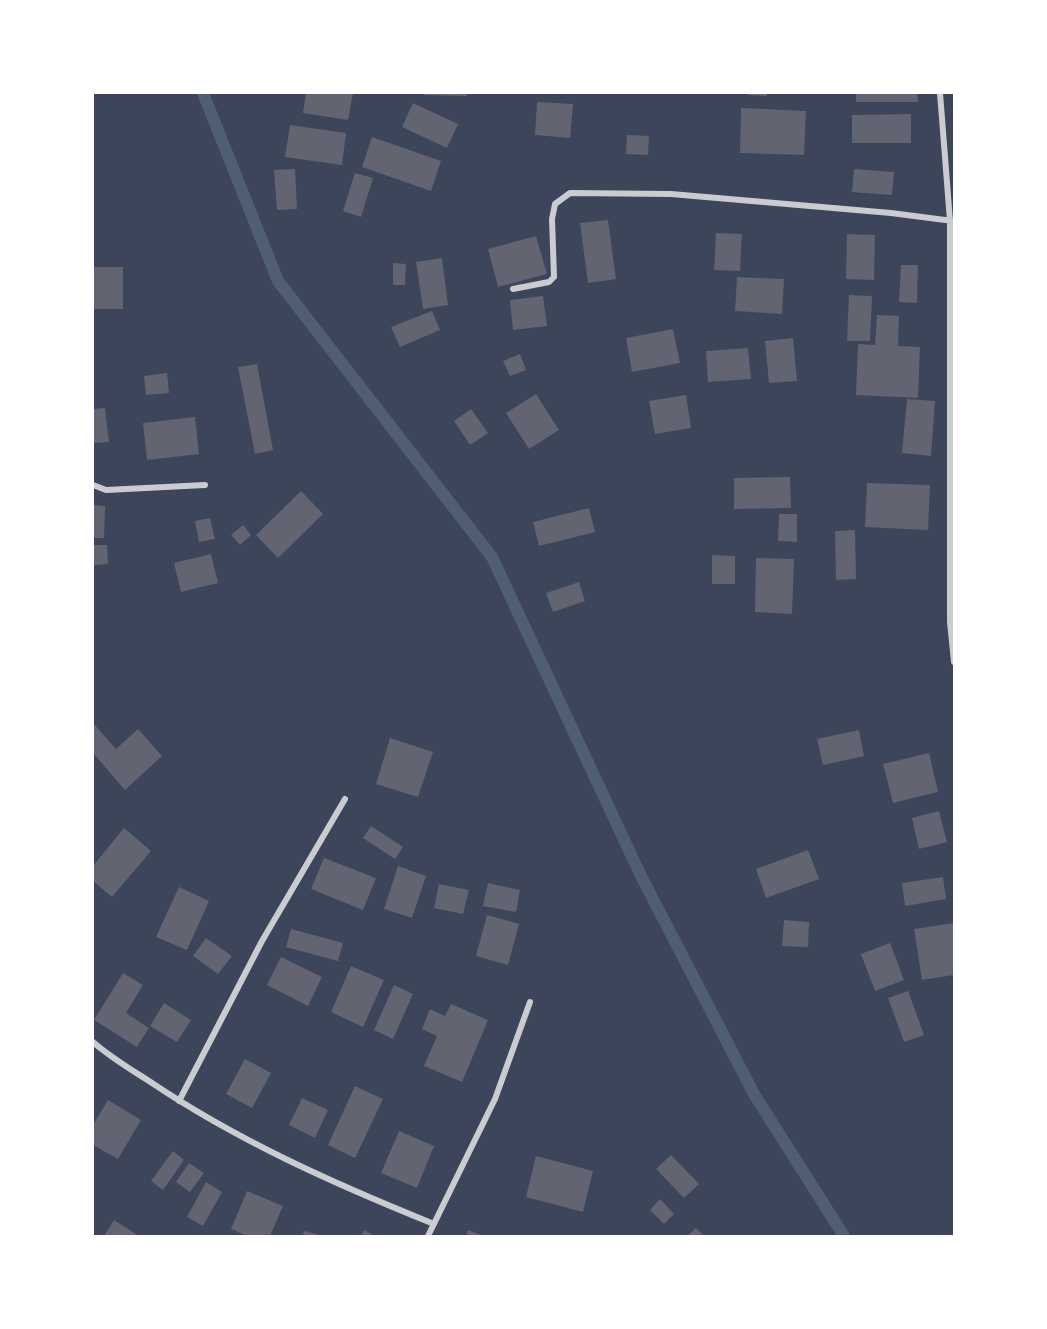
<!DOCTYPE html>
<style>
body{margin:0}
#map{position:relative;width:1047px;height:1329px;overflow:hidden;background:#2d3142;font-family:Barlow,sans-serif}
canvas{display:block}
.frame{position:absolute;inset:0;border:94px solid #fff;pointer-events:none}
</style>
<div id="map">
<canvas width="1047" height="1329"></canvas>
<div class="frame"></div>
</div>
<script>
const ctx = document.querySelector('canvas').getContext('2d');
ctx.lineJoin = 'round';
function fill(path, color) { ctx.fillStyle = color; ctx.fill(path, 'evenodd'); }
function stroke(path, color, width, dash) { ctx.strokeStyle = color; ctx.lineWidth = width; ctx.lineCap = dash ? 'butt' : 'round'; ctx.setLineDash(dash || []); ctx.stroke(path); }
fill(new Path2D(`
 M93 93H954V1236H93Z`), '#3c4559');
stroke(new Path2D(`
 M203 93 278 281 492 557 641 876 754 1094 844 1236`), '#4f5d75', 12);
fill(new Path2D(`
 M306 93H353L348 120 303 113Z
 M424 93H467V96L424 95Z
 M748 93H767V96L748 95Z
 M856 93H917L918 102H856Z
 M537 102 573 104 570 138 535 135Z
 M413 103 458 124 447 148 402 127Z
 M741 108 806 111 804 155 740 153Z
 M911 114V143H852V115Z
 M290 125 346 133 342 165 285 157Z
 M627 135 649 136 648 155 626 154Z
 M372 137 441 161 431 191 362 167Z
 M295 169 297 209 277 210 274 170Z
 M854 169 894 172 892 195 852 192Z
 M355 173 373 178 361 217 343 211Z
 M608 220 616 279 588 283 580 223Z
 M716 233 742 234 740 271 714 270Z
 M847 234 875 235 874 280 846 279Z
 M536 236 547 274 498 287 488 249Z
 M442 258 448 305 423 309 416 262Z
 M393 263 406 264 405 285H393Z
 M901 265H918L917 303 899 302Z
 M93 267H123V309H93Z
 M737 277 784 279 782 314 735 311Z
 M849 295 872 296 870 341H847Z
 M543 296 547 326 513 330 510 300Z
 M432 311 440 330 400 347 391 327Z
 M877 315 899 316 898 346 920 347 918 398 856 395 858 344 875 345Z
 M673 329 680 363 632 372 626 338Z
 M793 338 797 381 769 383 765 341Z
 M748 348 751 379 708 382 706 351Z
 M520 354 526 370 510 376 503 361Z
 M257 364 273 450 255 454 238 367Z
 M167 373 169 393 146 395 144 376Z
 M536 394 559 430 529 449 506 413Z
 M686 395 691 428 655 434 649 401Z
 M907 399 935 401 931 456 902 453Z
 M105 408 109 442 93 443V409Z
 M471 409 488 433 470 445 454 421Z
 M195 417 199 454 147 460 143 423Z
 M790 477 791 508 734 509V478Z
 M867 483 930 485 928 530 865 527Z
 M301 491 323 514 278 558 256 535Z
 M93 505 105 506 104 538H93Z
 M589 508 595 532 539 546 533 522Z
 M779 514H797V542L778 541Z
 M210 518 215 539 199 542 195 521Z
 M243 525 251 535 240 545 231 535Z
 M855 530 856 579 836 580 835 531Z
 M93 545H107L108 564 93 565Z
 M211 554 218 583 181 592 174 563Z
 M712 555 735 556V584H712Z
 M756 558 794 559 792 614 755 612Z
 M579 582 585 601 553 612 546 593Z
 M93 723 116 749 138 729 162 756 125 790 93 753Z
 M859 730 864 756 823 765 817 739Z
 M390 738 433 752 418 797 376 784Z
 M929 753 938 792 893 803 883 764Z
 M939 811 947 842 919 849 912 818Z
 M371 826 403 847 395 859 363 838Z
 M124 828 151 851 112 897 93 881V866Z
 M808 850 819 879 766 898 756 869Z
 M324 858 376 878 363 910 311 889Z
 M398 866 426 876 412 918 384 909Z
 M943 877 946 899 905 906 902 883Z
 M488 883 520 890 516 912 483 906Z
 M439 884 469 890 463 914 434 908Z
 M179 887 209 901 187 950 156 937Z
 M487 915 519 924 508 965 476 956Z
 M784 920 809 922 808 947 782 946Z
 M954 923V975L922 980 914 929Z
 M291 929 343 943 338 961 286 947Z
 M206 938 232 956 218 974 193 956Z
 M890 943 904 980 875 991 861 954Z
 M281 957 322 977 308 1006 267 985Z
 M351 966 384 980 363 1027 331 1012Z
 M123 973 143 985 126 1013 149 1028 137 1047 94 1020Z
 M394 985 413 994 393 1039 374 1030Z
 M908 991 924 1035 904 1042 888 998Z
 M164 1003 191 1020 177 1042 150 1026Z
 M451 1004 488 1020 462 1082 424 1066 437 1036 422 1029 430 1009 445 1016Z
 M245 1059 271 1073 252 1108 226 1094Z
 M355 1086 383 1099 355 1158 328 1145Z
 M302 1098 328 1110 315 1138 289 1125Z
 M108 1100 141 1120 118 1159 93 1145V1125Z
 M399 1131 434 1146 417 1188 381 1173Z
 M173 1151 184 1160 163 1190 151 1181Z
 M671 1155 699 1184 684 1198 656 1169Z
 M536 1156 593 1171 583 1212 526 1197Z
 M189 1163 204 1173 190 1192 176 1182Z
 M206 1182 222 1192 203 1226 187 1217Z
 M247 1191 283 1206 270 1236H247L231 1229Z
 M660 1199 674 1214 664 1224 650 1210Z
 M114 1220 139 1236H104Z
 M696 1228 704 1236H687Z
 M364 1230 375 1236H361Z
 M468 1230 484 1236H466Z
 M304 1231 319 1235V1236H303Z`), '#626471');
stroke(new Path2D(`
 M940 93 950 221V622L954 662
 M513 289 549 282 554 277 552 219 555 204 570 193 671 194 891 213 953 221
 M93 485 106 490 205 485
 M93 1042C110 1057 130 1069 149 1081 238 1141 335 1184 434 1224
 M179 1101 262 941 345 799
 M428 1236 495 1099 530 1002`), '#caccd0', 6);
</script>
